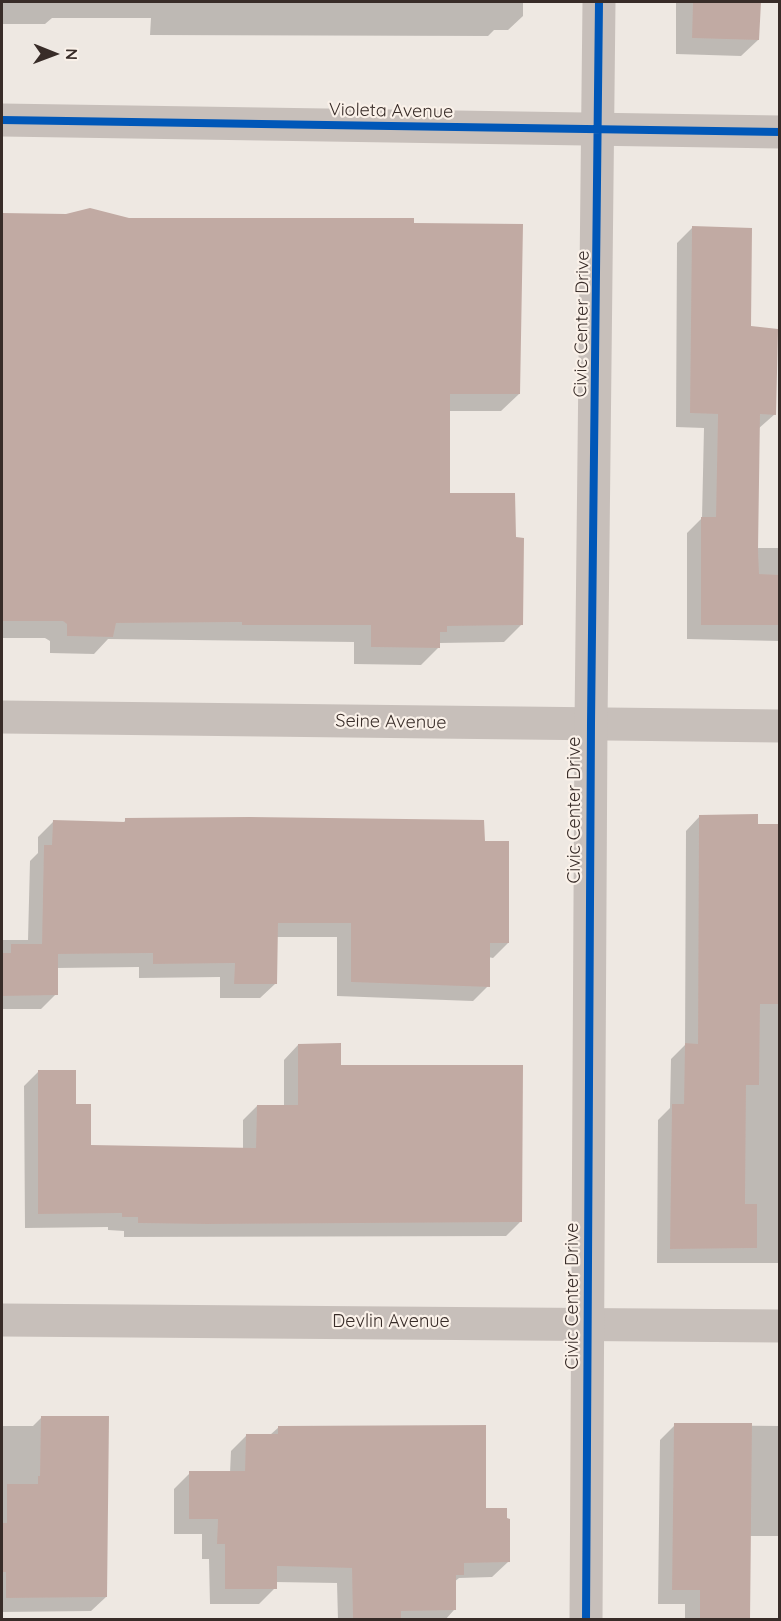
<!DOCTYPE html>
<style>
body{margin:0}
#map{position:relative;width:781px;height:1621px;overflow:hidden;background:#eee8e2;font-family:Quicksand,sans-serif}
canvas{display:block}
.frame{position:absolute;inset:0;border:3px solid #382c28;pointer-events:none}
.north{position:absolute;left:24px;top:24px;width:60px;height:60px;-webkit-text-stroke:4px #faf1e9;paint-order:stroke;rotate:91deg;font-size:16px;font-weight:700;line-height:24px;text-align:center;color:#382c28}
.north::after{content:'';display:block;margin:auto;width:21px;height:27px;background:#382c28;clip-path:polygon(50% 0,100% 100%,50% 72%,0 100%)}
</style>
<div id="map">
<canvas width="781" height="1621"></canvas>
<div class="frame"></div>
<div class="north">N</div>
</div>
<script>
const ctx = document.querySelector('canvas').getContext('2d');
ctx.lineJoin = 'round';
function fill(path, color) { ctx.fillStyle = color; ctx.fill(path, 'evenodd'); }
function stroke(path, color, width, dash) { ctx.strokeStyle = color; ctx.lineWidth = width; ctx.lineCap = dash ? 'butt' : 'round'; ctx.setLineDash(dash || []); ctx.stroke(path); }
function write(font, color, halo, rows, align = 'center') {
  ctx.font = font + ' Quicksand,sans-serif'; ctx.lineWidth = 4.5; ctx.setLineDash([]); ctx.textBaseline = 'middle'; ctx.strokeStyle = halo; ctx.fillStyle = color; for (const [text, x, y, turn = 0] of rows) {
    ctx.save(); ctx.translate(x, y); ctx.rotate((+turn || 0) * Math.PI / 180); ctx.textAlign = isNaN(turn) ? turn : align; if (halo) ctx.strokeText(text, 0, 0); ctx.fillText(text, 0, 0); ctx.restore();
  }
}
fill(new Path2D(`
 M2 2H523V16L508 30H494L488 36 150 35 151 18H52L45 24H2Z
 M676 2H759L758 40 741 56 676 54Z
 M2 206V215L129 220 412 225 519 394 501 411H449V494L514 539 521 625 504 642 439 643V647L421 665 354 664V642L108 639 94 654 50 653V641L45 638H2Z
 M692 228 750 328 775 414 758 429 756 548H780V641L687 639V533L702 518 704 428 676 427 677 243Z
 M700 816 756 825 780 826V1263H657L658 1120 670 1108 671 1059 685 1045 686 831Z
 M126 820 483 842 508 943 493 958 488 957V986L473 1001 337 996V937H276L275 984 260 998H220V977L139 978V967L56 968V994L41 1009H2V940H28L30 861 38 853V837L53 822 123 823Z
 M298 1045 340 1067 520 1222 506 1236 124 1237V1231L108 1230V1227L25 1228 24 1086 38 1072 75 1106 90 1146 243 1149V1120L257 1106H284V1060Z
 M41 1418 106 1597 91 1611 2 1612V1426H33Z
 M675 1425 780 1426V1536H749L748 1620H685V1604H658L660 1440Z
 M279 1427 485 1510 508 1562 492 1577 459 1578 454 1582V1610L445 1620H338L337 1583 275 1582V1588L259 1604H210L209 1559H202V1534H174V1489L190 1473H230L231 1451 247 1435H270Z`), '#0003');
fill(new Path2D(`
 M693 2H761L759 40 692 38Z
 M90 208 129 218H414V223L523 224 520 394H450V493H515L516 537 524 538 523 625 447 626V632H440V648L371 647V625H242V622L116 623 113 637 67 636V624L63 621H2V213L66 214Z
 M692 226 752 228 751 326 778 329 776 415 760 414 758 549 759 574 780 575V625H701V517H716L718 414 690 413Z
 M758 814V824H780V1004H760L759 1085H746L745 1204H757V1248L670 1249 672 1104H684L685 1043 698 1044 699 815Z
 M249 817 484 820 485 841H509V943H490V987L351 982V923H278L277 984H234L235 963 153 964V953L58 954V995L2 996V953H11V944H42L44 845H52L53 820 125 822V818Z
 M341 1043V1065H523L522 1222 207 1224 138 1223V1217H122V1213L38 1214V1070H76V1104H91V1145L256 1148 257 1105H298V1044Z
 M41 1416H109L107 1597 6 1598V1572H2V1523H7V1484H38V1476H40Z
 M674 1423H752L750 1620H700V1590H672Z
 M486 1425V1508H507V1518L510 1519V1562L464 1563V1575H456V1610L401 1611V1620H353L352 1568 277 1566V1589H225V1544H217L218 1519H189V1471H245L246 1434H278V1426Z`), '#c1aaa3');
stroke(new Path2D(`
 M2 120 780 132
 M2 717 780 726
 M2 1320 780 1326`), '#c7bfba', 33);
stroke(new Path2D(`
 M586 1620 591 723 599 2`), '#c7bfba', 33);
stroke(new Path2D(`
 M2 120 780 132
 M586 1620 591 723 599 2`), '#0057b8', 8);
write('18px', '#382c28', '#faf1e9', [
 ["Violeta Avenue",391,111,1],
 ["Civic Center Drive",582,324,-89],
 ["Seine Avenue",391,722,1],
 ["Civic Center Drive",575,810,-90],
 ["Civic Center Drive",573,1296,-90],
 ["Devlin Avenue",391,1322]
]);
</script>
